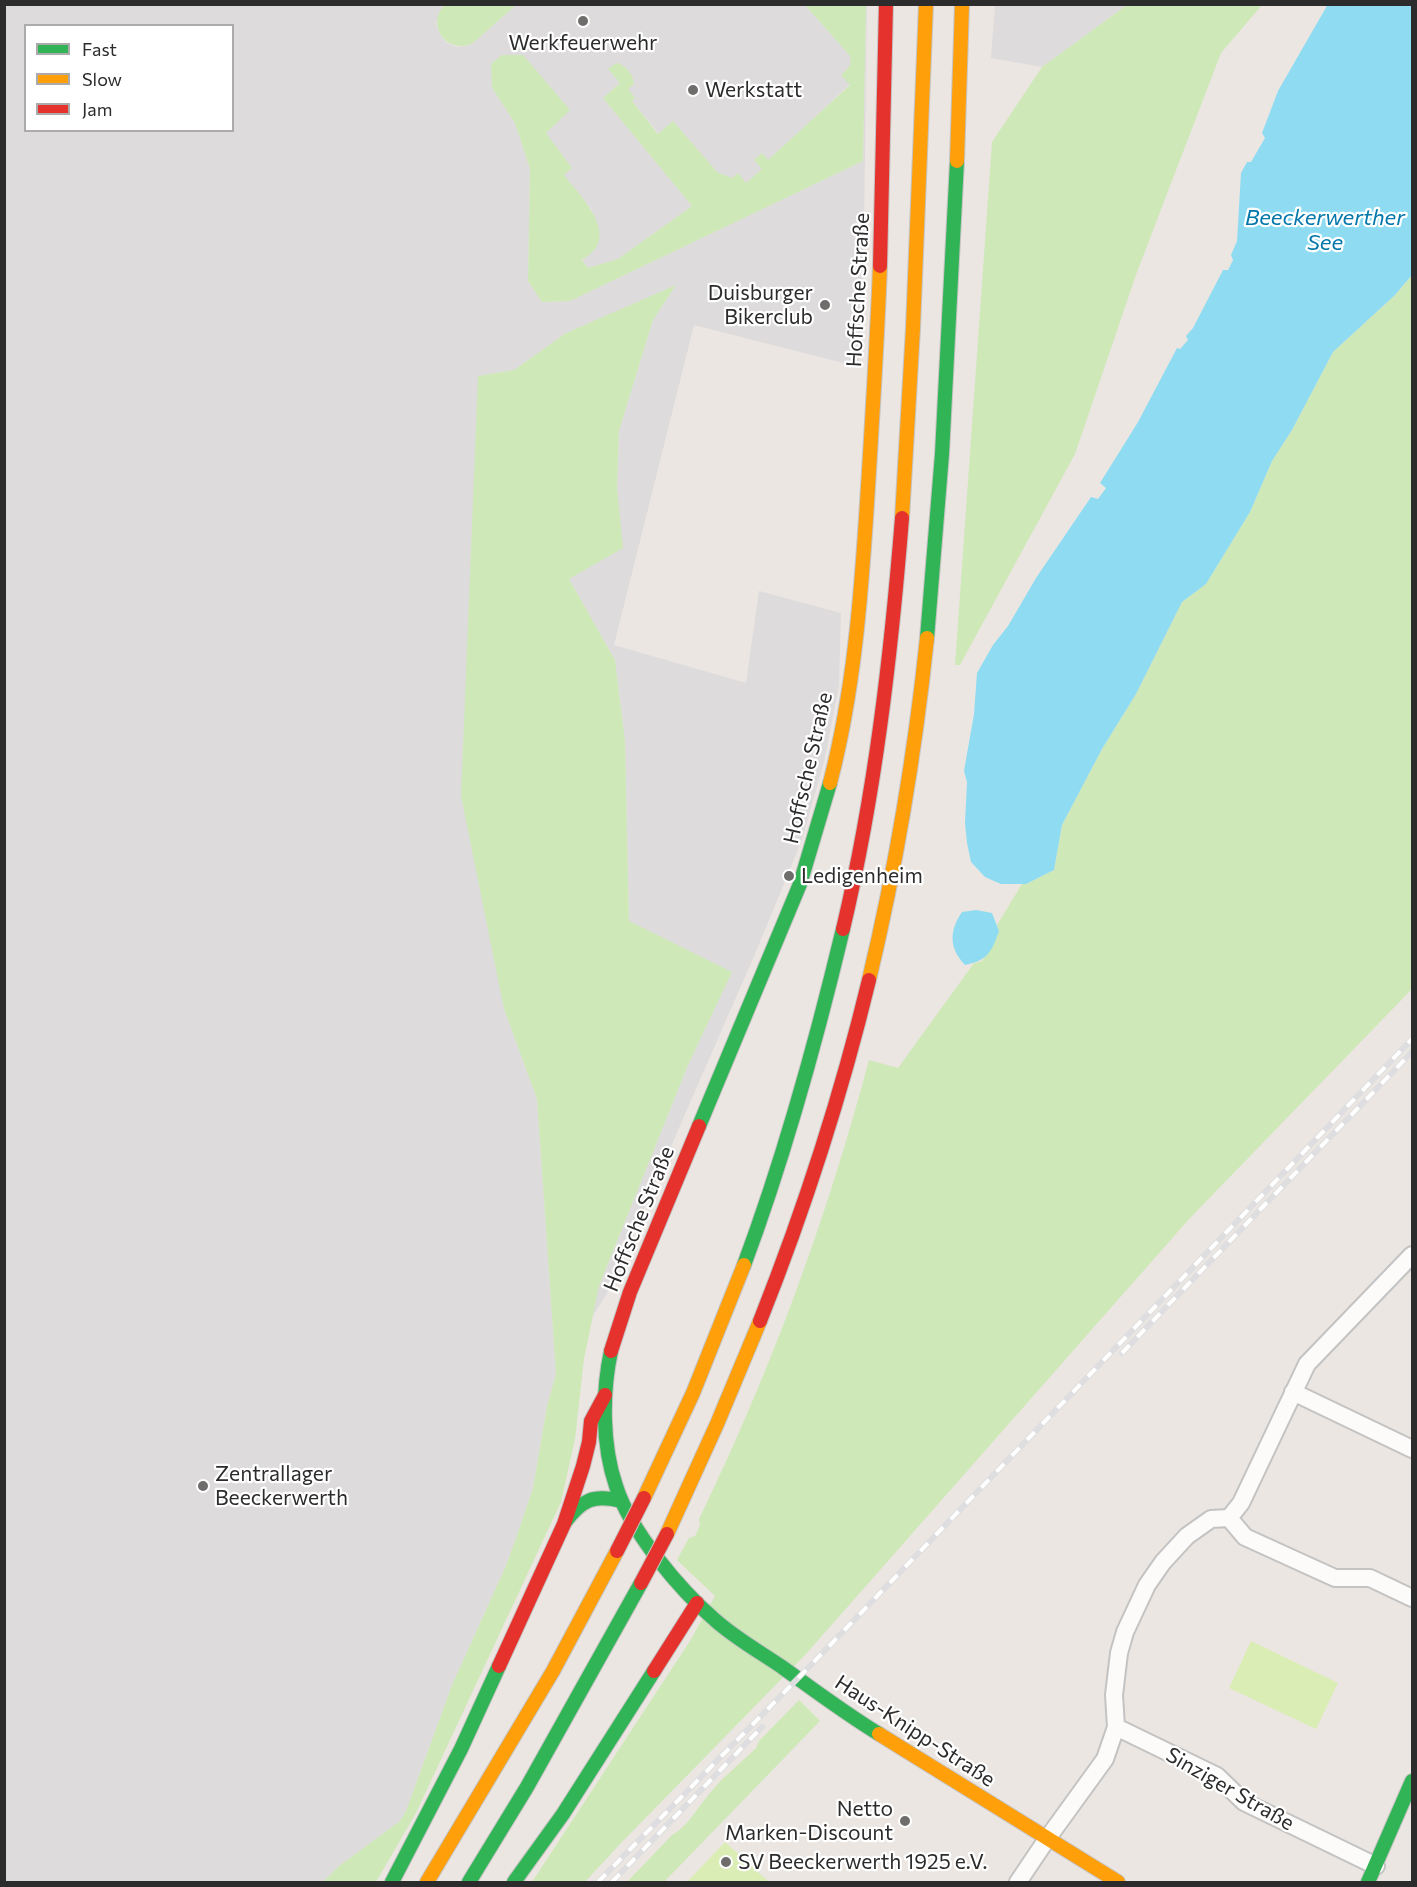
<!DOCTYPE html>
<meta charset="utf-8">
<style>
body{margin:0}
#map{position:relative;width:1417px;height:1887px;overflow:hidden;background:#ebe6e1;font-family:Commissioner,sans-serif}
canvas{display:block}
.frame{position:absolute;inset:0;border:6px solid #2c2c2c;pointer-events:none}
.legend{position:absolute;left:24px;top:24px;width:210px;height:108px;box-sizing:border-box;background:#fff;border:2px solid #ababab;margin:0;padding:8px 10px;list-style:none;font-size:18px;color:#2c2c2c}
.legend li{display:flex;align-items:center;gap:12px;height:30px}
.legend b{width:30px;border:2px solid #ababab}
</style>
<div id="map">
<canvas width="1417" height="1887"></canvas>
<div class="frame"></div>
<ul class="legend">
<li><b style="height:8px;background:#30b455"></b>Fast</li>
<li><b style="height:8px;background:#ff9f0a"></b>Slow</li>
<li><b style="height:8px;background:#e5322d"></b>Jam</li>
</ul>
</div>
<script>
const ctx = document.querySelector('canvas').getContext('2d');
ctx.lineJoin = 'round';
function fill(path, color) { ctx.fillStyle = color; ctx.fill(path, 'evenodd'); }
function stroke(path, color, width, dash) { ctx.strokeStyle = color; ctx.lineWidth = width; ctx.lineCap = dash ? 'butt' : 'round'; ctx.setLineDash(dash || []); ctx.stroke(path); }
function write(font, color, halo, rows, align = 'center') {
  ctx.font = font + ' Commissioner,sans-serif'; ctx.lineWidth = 4.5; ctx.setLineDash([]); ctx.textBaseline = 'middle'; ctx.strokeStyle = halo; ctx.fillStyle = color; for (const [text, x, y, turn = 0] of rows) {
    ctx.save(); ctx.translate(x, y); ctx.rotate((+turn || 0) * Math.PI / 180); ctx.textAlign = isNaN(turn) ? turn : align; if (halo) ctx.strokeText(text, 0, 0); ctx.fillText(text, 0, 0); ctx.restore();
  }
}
fill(new Path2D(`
 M5 5H445L442 7 436 24 442 37 447 43 457 47 465 46 473 43 516 5H805L850 56 851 62 849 68 842 75 850 84 768 161 762 153 755 159 762 169 746 183 717 173 673 122 659 134 632 101 635 98 609 70 620 83 603 98 692 206 618 259 588 268 582 261 596 248 592 210 563 175 571 168 546 133 492 88 515 123 530 169 528 281 542 302 570 301 863 161 866 5H867L864 228 859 367 694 325 614 645 746 683 759 591 841 613 839 686 824 762 802 840 755 954 606 1295 556 1374 547 1406 533 1488 515 1541 505 1568 452 1685 406 1811 400 1821 339 1866 323 1882H5ZM26 26H232V130H26ZM675 286 653 320 619 431 617 487 569 579 615 660 625 741 629 921 731 972 688 1065 599 1286 556 1372 537 1099 504 1009 478 376 514 370 566 333Z
 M995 5H1127L1042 67 991 58Z`), '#dedbdd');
fill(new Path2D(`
 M445 5V4L516 5 473 43C446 56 425 23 445 5Z
 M805 5H866L863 161 570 301 542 302 528 281 530 169 515 123 492 88 491 64 502 55H523L570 110 546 133 572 168 564 175C577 192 611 225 596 248 593 252 586 257 582 260L588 268 618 259 692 206 603 98 620 83 608 69 616 63C626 64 633 75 634 84L628 89 635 98 632 101 658 134 673 121 717 172 732 178 738 173 746 183 762 169 754 160 762 153 768 160 850 85 841 75C848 69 852 65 850 56Z
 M1127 5H1262L1221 53 1137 272 1075 454 960 665H955L992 142 1042 67Z
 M1412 275V989L1190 1218 806 1654 621 1843 585 1882H532L690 1641 715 1596 677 1560 689 1538 695 1536 700 1525 699 1519C771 1371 827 1218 869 1060L898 1068 974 963 982 961 999 931 997 925 1022 884H1026L1054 870 1062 825 1102 749 1136 694 1182 602 1206 584 1250 512 1272 461 1292 430 1333 352 1395 295Z
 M676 285 653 320 619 431 617 487 623 548 569 579 615 660 625 741 629 921 732 972 688 1065 599 1286 584 1359 575 1439 561 1502 416 1813 376 1882H323L339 1866 400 1821 406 1811 452 1685 505 1568 515 1541 533 1488 547 1406 556 1374 537 1099 504 1009 461 796 478 376 514 370 566 333Z
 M799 1700 820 1721 664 1882H627L672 1835C687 1827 695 1811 706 1798 720 1779 739 1765 756 1748L759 1741Z`), '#cee8b8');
fill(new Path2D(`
 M1251 1641 1338 1683 1316 1729 1229 1688Z
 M725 1842 769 1882H687Z`), '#daedb4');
fill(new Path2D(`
 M1328 4 1412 5V275L1395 295 1333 352 1292 430 1272 461 1250 512 1206 584 1182 602 1136 694 1102 749 1062 825 1054 870 1026 884H1001L985 877 971 862 967 843 965 823 967 782 964 771 974 714 977 673 993 645 1008 626 1036 578 1091 497 1098 499 1106 488 1100 483 1138 422 1177 348 1180 349 1188 340 1186 336 1193 328 1223 270H1228L1233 260 1231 255 1237 241 1241 173 1247 162H1251L1265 138 1262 133 1278 91Z
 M976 910 992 913 999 931C991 953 988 960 965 965 949 948 949 931 962 912Z`), '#8fdcf2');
const street = new Path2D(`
 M1293 1392 1412 1449
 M1229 1518 1245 1537 1335 1578H1370L1412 1598
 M1116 1727 1217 1776 1244 1802 1376 1866
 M1018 1882 1047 1839 1105 1759 1116 1727 1114 1695 1119 1653 1125 1632 1147 1585 1163 1562 1187 1536 1211 1519 1229 1518 1241 1503 1307 1364 1412 1255`);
const fast = new Path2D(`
 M927 638 942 454 957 161
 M699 1126 800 884 830 783
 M744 1265C785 1155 816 1042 843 929
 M611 1351C602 1393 602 1445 616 1486 630 1531 680 1590 715 1620 735 1638 760 1652 782 1667 814 1690 846 1714 879 1734
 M565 1522C582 1500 593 1494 621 1501
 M392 1882 461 1749 499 1666
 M469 1882 527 1787 641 1583
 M514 1882 563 1814 654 1671
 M1368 1882 1412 1781`);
const slow = new Path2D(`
 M957 161 962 4
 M902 518 913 328 926 4
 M830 783C854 691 861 597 867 503 872 424 877 345 880 266
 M869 980C896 867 915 753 927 638
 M644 1498 693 1393 744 1265
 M667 1534 717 1424 760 1321
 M879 1734 1118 1882
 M427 1882 553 1671 617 1551`);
const jam = new Path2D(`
 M880 266 886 4
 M843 929C875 794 891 656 902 518
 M760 1321C804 1210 841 1096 869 980
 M611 1351 630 1292 699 1126
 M499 1666 564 1524 583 1466 589 1442 591 1421 605 1395
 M654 1671 697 1603`);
stroke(street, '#c4c3c3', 20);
stroke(fast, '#c4c3c3', 16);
stroke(slow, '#c4c3c3', 16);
stroke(jam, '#c4c3c3', 16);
stroke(street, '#fcfbfa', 16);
stroke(fast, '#30b455', 14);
stroke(slow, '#ff9f0a', 14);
stroke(jam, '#e5322d', 14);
const rail = new Path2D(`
 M1122 1353 1412 1052
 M598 1882 810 1666 1412 1039
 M612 1882 762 1727`);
stroke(rail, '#dedee0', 6);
stroke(rail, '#fff', 4, [11]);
const jamBridge = new Path2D(`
 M617 1551 644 1498
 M641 1583 667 1534`);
stroke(jamBridge, '#c6c4c2', 16, []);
stroke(jamBridge, '#e5322d', 14);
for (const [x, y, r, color] of [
 [583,21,6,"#6f6d6b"],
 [693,90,6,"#6f6d6b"],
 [825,305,6,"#6f6d6b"],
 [789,876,6,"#6f6d6b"],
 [203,1486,6,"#6f6d6b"],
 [905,1821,6,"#6f6d6b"],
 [726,1862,6,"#6f6d6b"]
]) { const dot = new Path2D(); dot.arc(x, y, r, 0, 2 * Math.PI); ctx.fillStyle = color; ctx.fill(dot); stroke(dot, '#fff', 2); }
write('21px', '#2c2c2c', '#fff', [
 ["Werkfeuerwehr",583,43,"center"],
 ["Werkstatt",705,90],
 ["Duisburger",813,293,"right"],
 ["Bikerclub",813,317,"right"],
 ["Ledigenheim",801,876],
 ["Zentrallager",215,1474],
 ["Beeckerwerth",215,1498],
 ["Netto",893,1809,"right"],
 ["Marken-Discount",893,1833,"right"],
 ["SV Beeckerwerth 1925 e.V.",738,1862]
], 'left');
write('21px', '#2c2c2c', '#fff', [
 ["Hoffsche Straße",858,290,-87],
 ["Hoffsche Straße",808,768,-77],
 ["Hoffsche Straße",639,1219,-68],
 ["Haus-Knipp-Straße",915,1731,33],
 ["Sinziger Straße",1230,1789,30]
]);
write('italic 22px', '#0277aa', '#fff', [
 ["Beeckerwerther",1325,218],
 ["See",1325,243]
]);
</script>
